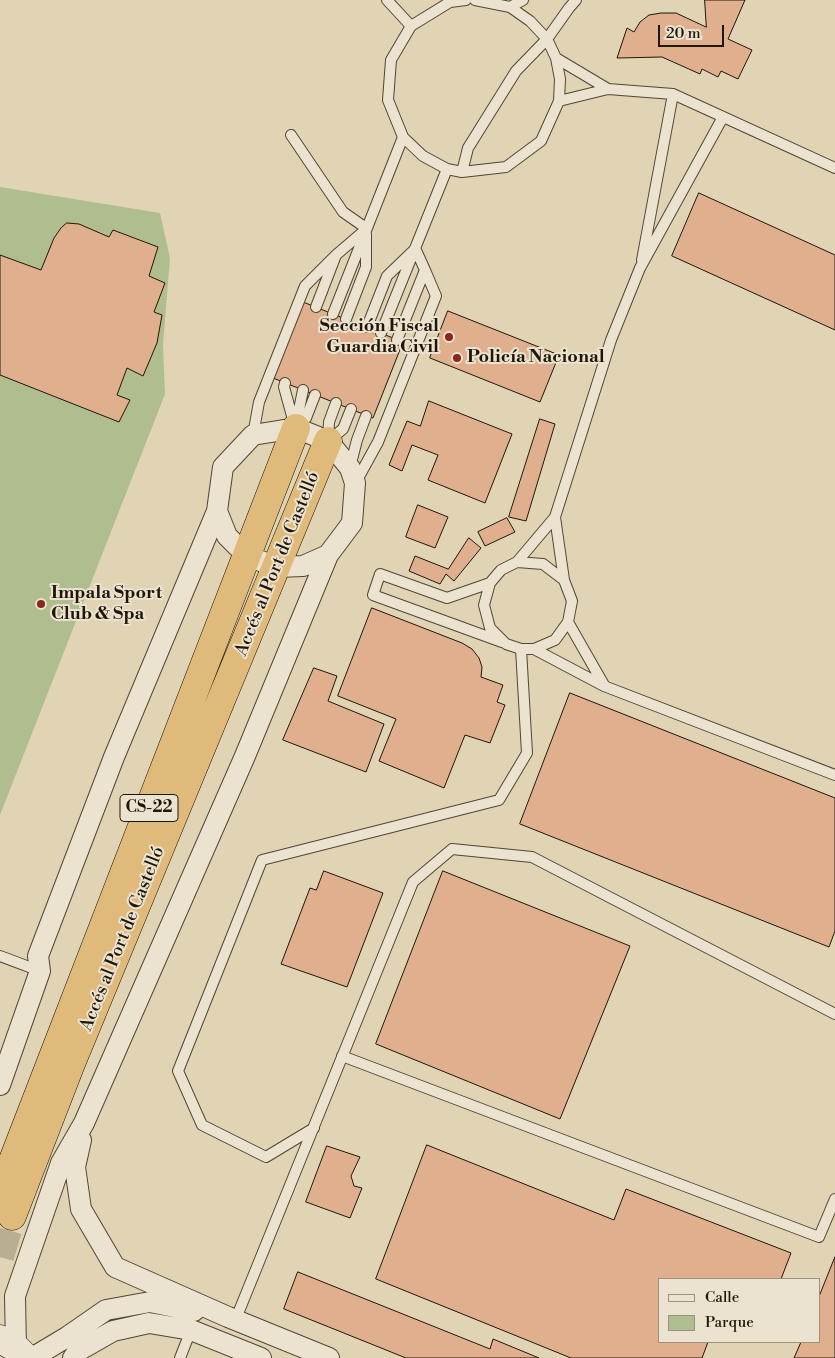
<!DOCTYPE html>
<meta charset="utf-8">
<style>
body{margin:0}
#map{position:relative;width:835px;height:1358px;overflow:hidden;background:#e0d4b5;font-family:"Libre Bodoni",serif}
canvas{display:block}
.legend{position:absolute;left:658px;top:1278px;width:162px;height:65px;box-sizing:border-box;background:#ebe3cf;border:1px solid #9a917f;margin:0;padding:6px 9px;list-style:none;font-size:15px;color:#201608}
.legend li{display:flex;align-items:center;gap:10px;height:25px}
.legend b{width:25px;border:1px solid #9a917f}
.scale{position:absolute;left:658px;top:25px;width:66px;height:22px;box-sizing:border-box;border:2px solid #201608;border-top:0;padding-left:6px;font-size:15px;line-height:18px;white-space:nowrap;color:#201608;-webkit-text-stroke:4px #ebe3cf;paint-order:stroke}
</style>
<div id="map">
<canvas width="835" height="1358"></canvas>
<ul class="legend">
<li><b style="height:6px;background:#ebe3cf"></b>Calle</li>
<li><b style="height:14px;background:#b0bd8f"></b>Parque</li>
</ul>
<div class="scale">20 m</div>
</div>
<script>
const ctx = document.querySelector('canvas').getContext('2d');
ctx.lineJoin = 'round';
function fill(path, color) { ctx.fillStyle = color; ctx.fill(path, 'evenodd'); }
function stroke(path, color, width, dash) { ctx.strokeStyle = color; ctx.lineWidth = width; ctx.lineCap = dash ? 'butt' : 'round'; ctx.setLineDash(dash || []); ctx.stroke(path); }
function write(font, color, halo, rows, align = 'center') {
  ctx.font = font + ' "Libre Bodoni",serif'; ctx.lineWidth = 4; ctx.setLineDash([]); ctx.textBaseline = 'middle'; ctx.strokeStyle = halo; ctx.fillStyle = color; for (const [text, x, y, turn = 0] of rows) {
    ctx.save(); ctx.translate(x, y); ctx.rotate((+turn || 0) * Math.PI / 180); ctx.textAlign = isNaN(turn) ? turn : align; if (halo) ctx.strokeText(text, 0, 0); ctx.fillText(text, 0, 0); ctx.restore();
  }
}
fill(new Path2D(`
 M0 187 160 213 170 258 163 345 165 394 0 815Z`), '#b0bd8f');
const building = new Path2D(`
 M705 0H745L728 39 752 50 738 79 721 71 718 77 702 69 700 74 662 57 617 58 627 28 634 32 640 22 649 15 661 13H676L706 27Z
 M699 193 835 255V330L672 256Z
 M67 223 79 224 109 237 113 230 158 247 149 276 165 283 154 312 162 315 157 343 143 376 127 368 117 395 130 400 119 422 0 375V255L41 270 54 238 61 228Z
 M303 302 403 342 373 418 273 378Z
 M448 311 559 355 540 402 430 358Z
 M429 401 512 434 485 503 428 480 438 455 412 445 402 471 389 465 407 421 420 426Z
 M540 419 555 424 526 521 509 517Z
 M418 505 448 517 435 548 406 537Z
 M507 518 515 532 485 546 478 532Z
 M469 538 481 548 454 581 446 574 440 584 409 571 415 556 448 569Z
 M372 608 462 643 472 649 479 658 482 667 481 677 503 685 497 702 505 705 490 743 465 735 444 788 379 761 396 719 338 696Z
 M314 668 337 676 328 701 384 724 366 772 283 740Z
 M570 693 835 798V931L829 947 520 824Z
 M324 871 383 893 347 987 281 964 310 888 316 890Z
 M443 871 630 946 560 1119 376 1044Z
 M427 1145 614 1220 626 1189 791 1253 781 1279H659V1342H708L702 1358H571L376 1279Z
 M327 1146 360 1157 351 1176 354 1186 362 1188 350 1218 306 1202Z
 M835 1257V1358H794L801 1342H819V1297Z
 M298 1272 490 1349 493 1339 539 1358H406L284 1309Z`);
fill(building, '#e0af8e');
stroke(building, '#201608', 1);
stroke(new Path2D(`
 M0 1257 12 1216`), '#baae92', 28, [28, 14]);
const lane = new Path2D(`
 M387 0 411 26
 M466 0 450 2 411 26 391 60 388 100 403 137 423 156 447 169 462 172 506 167 541 141 559 101 560 79 556 58 547 39 530 21 510 7 475 0
 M510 7 523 0
 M556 58 608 89
 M559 101 608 89 673 94 835 168
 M291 135 343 212 366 228
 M462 172 468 148 516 71 547 39 569 8 576 0
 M642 260 673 94
 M316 307 336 255 364 231
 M333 314 403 137
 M346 319 366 267V234
 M367 327 387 276 413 251
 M381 333 447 169
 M397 340 425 270 415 248
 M285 383 284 387 295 427
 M296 424 303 390
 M296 428 306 418 315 395
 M253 435 259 402 305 286 336 255
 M328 440 329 422 336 403
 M329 440 343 429 351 409
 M350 467 357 440 366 416
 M356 482 378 442 436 296 425 270
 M555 517 564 580
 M517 562 543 564 564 580 572 601 568 622 555 640 534 649H521L506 644 490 628 484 605 490 583 501 570 517 562 555 517 611 340 640 268 723 117
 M490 583 447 598 380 574 373 595 502 642
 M568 622 604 685
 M534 649 604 686 835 775
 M0 956 40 971
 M342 1056 819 1237 835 1199
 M314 1128 266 1157 202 1125 178 1071 262 860 499 800 527 753 521 649
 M235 1321 413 882 452 849 532 857 835 1014
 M180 1358 191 1330`);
const street = new Path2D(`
 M0 1085 40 971 38 956 114 757 217 511
 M81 1140 75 1167 81 1209 115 1267 228 1317 329 1358
 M16 1348 15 1296 61 1163 84 1123 245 756 328 555 352 523 355 483 350 468 328 441 296 428 253 435 223 467 217 511 227 536 247 556 277 567 303 566 328 555
 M32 1358 67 1337 106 1310 150 1302 194 1311
 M73 1358 78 1351 113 1331 149 1323 191 1330 261 1358`);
const secondary = new Path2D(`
 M0 1339 16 1348 26 1358`);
const highway = new Path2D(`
 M0 1194C97 938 199 684 296 428
 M12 1216 70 1066 328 441`);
stroke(lane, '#504633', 12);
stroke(street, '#504633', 22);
stroke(secondary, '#201608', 29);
stroke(highway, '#201608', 29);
stroke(lane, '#ebe3cf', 10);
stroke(street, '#ebe3cf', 20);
stroke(secondary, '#ebe3cf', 28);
stroke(highway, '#e0ba7a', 28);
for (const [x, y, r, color] of [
 [449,337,5,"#8f2418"],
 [457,358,5,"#8f2418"],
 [41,604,5,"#8f2418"]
]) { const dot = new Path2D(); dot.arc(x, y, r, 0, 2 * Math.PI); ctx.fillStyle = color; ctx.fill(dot); stroke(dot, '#ebe3cf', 2); }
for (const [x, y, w] of [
 [149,808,58]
]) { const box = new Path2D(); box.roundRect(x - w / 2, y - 13.5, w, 27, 4); ctx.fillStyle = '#ebe3cf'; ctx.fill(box); stroke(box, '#201608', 1); }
write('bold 16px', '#201608', null, [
 ["CS-22",149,808]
]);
write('bold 18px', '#201608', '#ebe3cf', [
 ["Sección Fiscal",439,327,"right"],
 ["Guardia Civil",439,348,"right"],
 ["Policía Nacional",467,358],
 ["Impala Sport",51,594],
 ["Club & Spa",51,615]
], 'left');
write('18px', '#201608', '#ebe3cf', [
 ["Accés al Port de Castelló",278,564,-68],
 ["Accés al Port de Castelló",123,939,-68]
]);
</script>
